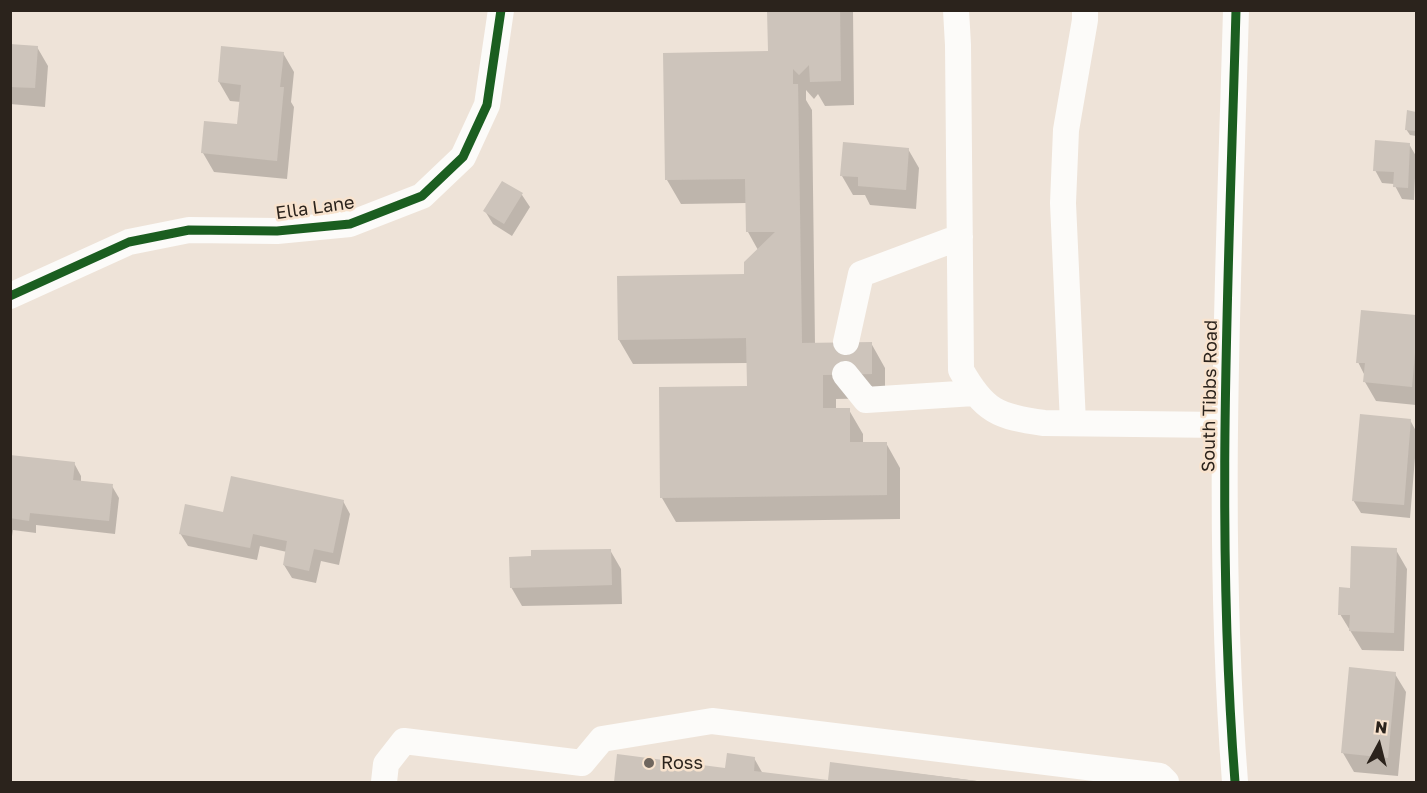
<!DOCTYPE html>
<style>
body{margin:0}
#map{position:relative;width:1427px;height:793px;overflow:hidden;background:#eee3d8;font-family:"Golos Text",sans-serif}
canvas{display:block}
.frame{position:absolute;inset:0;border:12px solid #2b231c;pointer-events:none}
.north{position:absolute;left:1349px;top:715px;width:60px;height:60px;-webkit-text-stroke:4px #f8e3ce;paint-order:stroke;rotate:7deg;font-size:16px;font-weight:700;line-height:24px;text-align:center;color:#2b231c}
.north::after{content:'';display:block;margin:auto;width:21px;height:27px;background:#2b231c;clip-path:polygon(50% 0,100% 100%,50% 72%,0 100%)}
</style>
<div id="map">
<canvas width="1427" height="793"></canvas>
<div class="frame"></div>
<div class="north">N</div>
</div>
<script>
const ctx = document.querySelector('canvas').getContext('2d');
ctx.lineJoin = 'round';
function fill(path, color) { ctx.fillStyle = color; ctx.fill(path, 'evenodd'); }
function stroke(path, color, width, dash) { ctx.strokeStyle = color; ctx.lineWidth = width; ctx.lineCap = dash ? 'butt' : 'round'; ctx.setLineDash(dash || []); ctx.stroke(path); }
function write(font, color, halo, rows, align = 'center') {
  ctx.font = font + ' "Golos Text",sans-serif'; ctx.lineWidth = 5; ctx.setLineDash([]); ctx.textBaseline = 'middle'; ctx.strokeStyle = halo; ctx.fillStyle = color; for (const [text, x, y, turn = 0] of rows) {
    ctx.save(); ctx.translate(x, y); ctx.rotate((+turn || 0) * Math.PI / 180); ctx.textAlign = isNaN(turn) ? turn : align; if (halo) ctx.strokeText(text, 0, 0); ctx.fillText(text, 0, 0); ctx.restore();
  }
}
fill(new Path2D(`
 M768 10H853L854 105 825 106 818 94 814 99 806 90V100L812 110 815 344 871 343 885 368V398L836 399V410H849L863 434V444L886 443 900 468V519L676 522 662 498 748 387V363L633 364 619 340 746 276 758 250 748 232 747 203 681 204 667 180 769 53Z
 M10 45 37 47 48 66 45 107 10 104Z
 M283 53 294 72 291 102 294 107 287 179 214 172 203 153 239 126 241 102 230 101 219 82Z
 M1408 112 1416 113V136L1410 135 1406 129Z
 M1409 144 1416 156 1414 200 1402 199 1394 184 1382 183 1375 170Z
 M908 149 919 168 916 209 870 205 865 195H853L842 176Z
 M503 183 522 195 530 207 512 236 493 224 485 211Z
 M1362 311 1416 316V405L1376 401 1365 382V376L1358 362Z
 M1410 420 1416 431V446L1410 518 1361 513 1353 500Z
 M10 463H74L81 476V482L112 486 119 498 115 534 36 525V533L13 530 10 549Z
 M343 501 350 514 339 565 321 561 316 583 292 578 284 565 287 552 260 546 257 560 188 546 180 533 224 514Z
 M610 550 621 569 622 604 522 606 511 587 533 558Z
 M1396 550 1407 569 1404 651 1362 650 1340 614 1351 589Z
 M1395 674 1406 692 1398 776 1354 772 1343 753Z
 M618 756 726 770 754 758 763 774 829 782 831 763 985 782H615Z`), '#0003');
fill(new Path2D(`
 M767 10H840L841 81 810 82 809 65 799 75 793 69V84H798L802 343 872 342V374L823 375V408H850V442H887V495L660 498 659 387 747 386 746 338 618 340 617 276 744 274V262L775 232H746L745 179 665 180 663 53 768 51Z
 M10 44 38 46 35 88 10 87Z
 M221 46 284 52 280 87H284L277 161 201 153 204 121 237 124 241 85 218 82Z
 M1407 110 1416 112V131L1405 130Z
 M1375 140 1410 143 1408 188 1393 187 1394 172 1373 171Z
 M843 142 909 148 906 190 858 186V177L840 176Z
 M502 181 523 193 504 224 483 211Z
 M1361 310 1416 315V341L1412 387 1363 382 1365 363H1356Z
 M1360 414 1411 419 1404 505 1352 501Z
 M10 455 75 462 73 480 113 484 109 521 30 513 29 521 10 518Z
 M231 476 344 500 333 553 314 549 309 571 283 565 287 541 253 534 250 548 179 534 185 504 223 512Z
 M1351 546 1397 548 1394 633 1349 631 1350 615H1338L1339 587 1350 588Z
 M611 549 612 585 510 588 509 557 531 556V550Z
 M1349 667 1396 672 1388 758 1341 753Z
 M727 753 755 757 754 771 828 780 830 762 985 782H614L617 754 725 768Z`), '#cdc4bb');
stroke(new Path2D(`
 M956 10 958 45 961 370C984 411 998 417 1044 423L1225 425
 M10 296 129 242 189 230 277 231 350 224 422 196 463 157 487 105 501 10
 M846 342 861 274 960 237
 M845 374 866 400 974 393
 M1073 423 1063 203 1066 130 1085 20V10
 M384 782 386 764 404 741 582 763 602 739 712 721 1160 776 1166 782
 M1235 782C1215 526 1229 267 1236 10`), '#fcfbf9', 26);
stroke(new Path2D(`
 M10 296 129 242 189 230 277 231 350 224 422 196 463 157 487 105 501 10
 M1235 782C1215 526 1229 267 1236 10`), '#1b5e20', 9);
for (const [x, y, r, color] of [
 [649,763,6,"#6f665e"]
]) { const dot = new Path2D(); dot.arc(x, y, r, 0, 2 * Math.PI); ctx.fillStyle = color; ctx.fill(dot); stroke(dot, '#f8e3ce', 2); }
write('18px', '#2b231c', '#f8e3ce', [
 ["Ella Lane",315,208,-8],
 ["South Tibbs Road",1210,396,-89]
]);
write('18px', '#2b231c', '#f8e3ce', [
 ["Ross",661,763]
], 'left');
</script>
